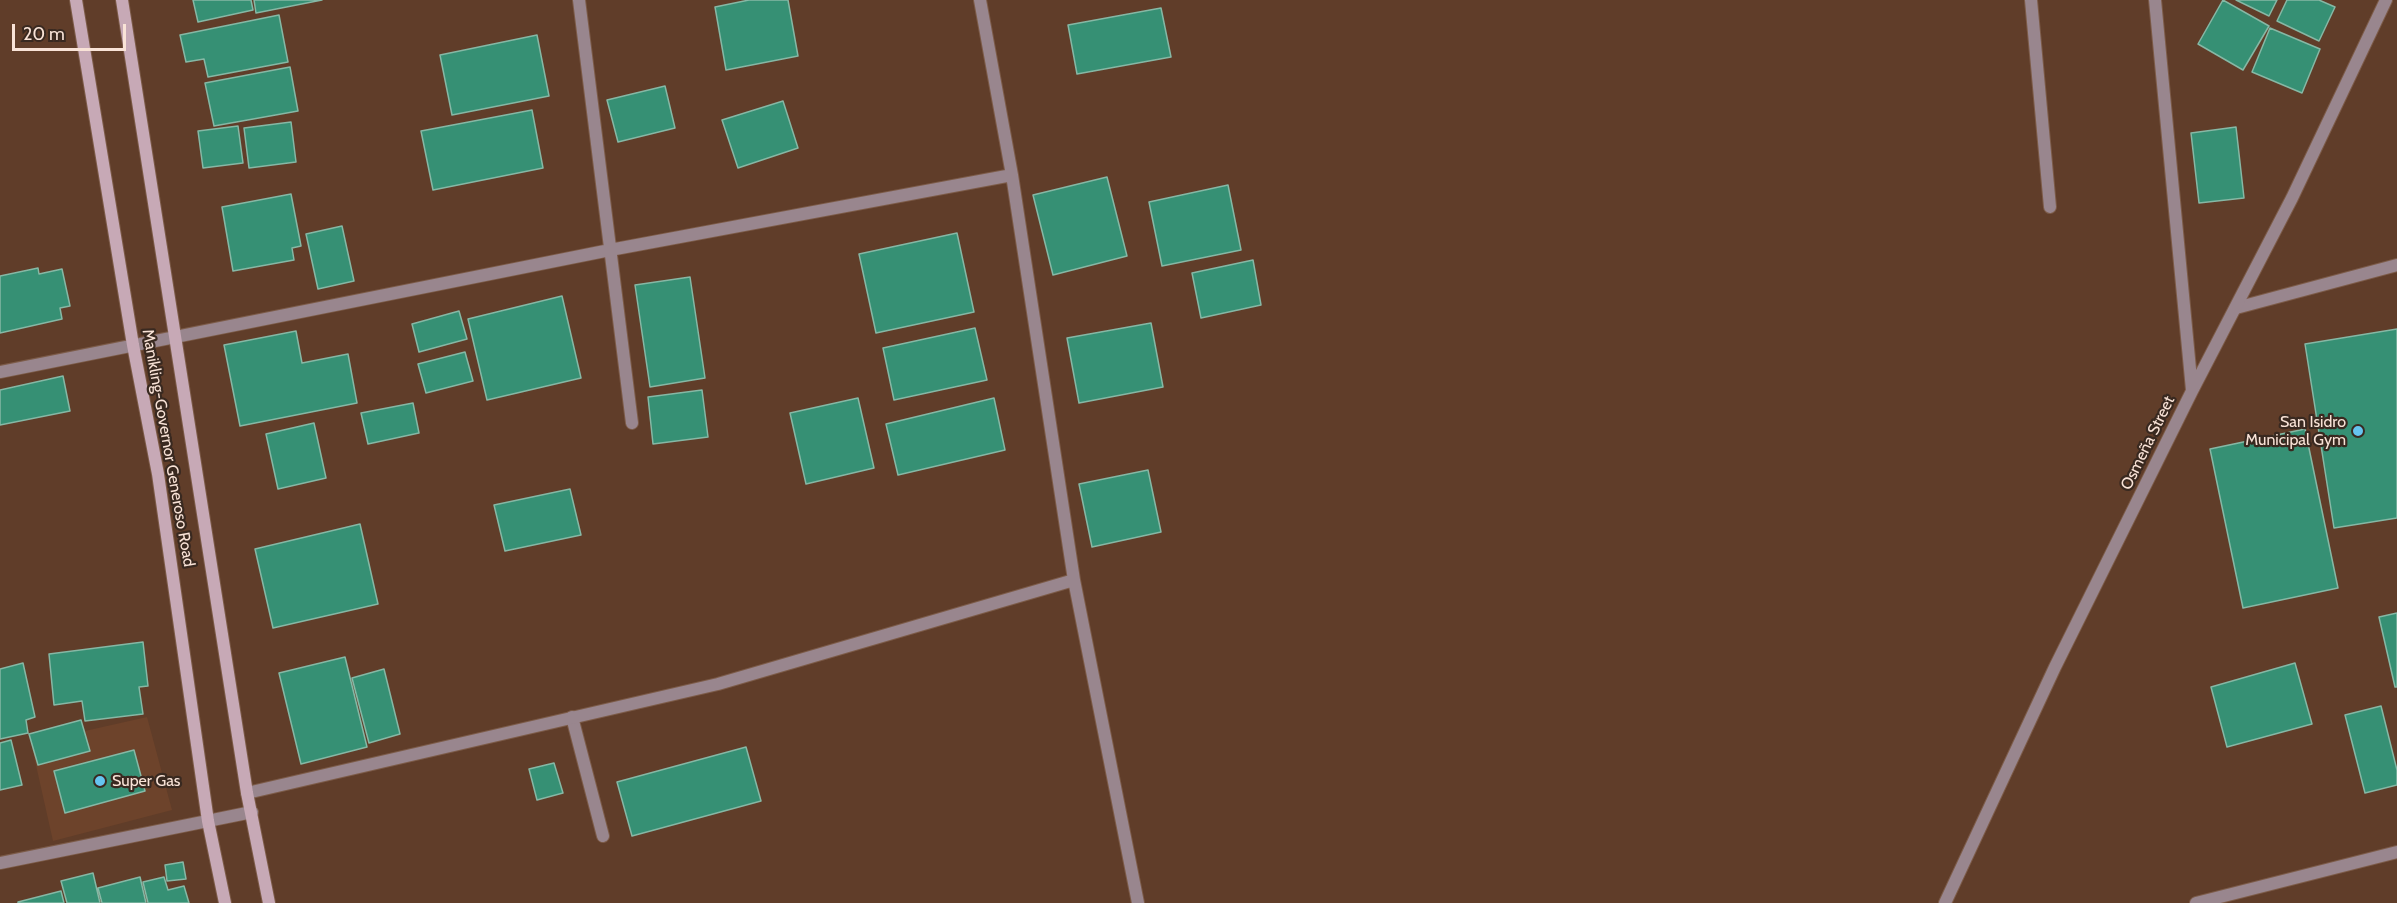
<!DOCTYPE html>
<meta charset="utf-8">
<style>
body{margin:0}
#map{position:relative;width:2397px;height:903px;overflow:hidden;background:#603d29;font-family:Cabin,sans-serif}
canvas{display:block}
.scale{position:absolute;left:12px;top:24px;width:114px;height:27px;box-sizing:border-box;border:3px solid #f9e3d7;border-top:0;padding-left:8px;font-size:18px;line-height:21px;white-space:nowrap;color:#f9e3d7;-webkit-text-stroke:4px #392920;paint-order:stroke}
</style>
<div id="map">
<canvas width="2397" height="903"></canvas>
<div class="scale">20 m</div>
</div>
<script>
const ctx = document.querySelector('canvas').getContext('2d');
ctx.lineJoin = 'round';
function fill(path, color) { ctx.fillStyle = color; ctx.fill(path, 'evenodd'); }
function stroke(path, color, width, dash) { ctx.strokeStyle = color; ctx.lineWidth = width; ctx.lineCap = dash ? 'butt' : 'round'; ctx.setLineDash(dash || []); ctx.stroke(path); }
function write(font, color, halo, rows, align = 'center') {
  ctx.font = font + ' Cabin,sans-serif'; ctx.lineWidth = 4.5; ctx.setLineDash([]); ctx.textBaseline = 'middle'; ctx.strokeStyle = halo; ctx.fillStyle = color; for (const [text, x, y, turn = 0] of rows) {
    ctx.save(); ctx.translate(x, y); ctx.rotate((+turn || 0) * Math.PI / 180); ctx.textAlign = isNaN(turn) ? turn : align; if (halo) ctx.strokeText(text, 0, 0); ctx.fillText(text, 0, 0); ctx.restore();
  }
}
fill(new Path2D(`
 M147 717 172 810 53 841 29 734 81 720 85 731Z`), '#6d432b');
const building = new Path2D(`
 M193 0H251L253 10 198 22Z
 M254 0H322L256 13Z
 M749 0H788L798 56 726 70 715 7Z
 M2223 0 2269 26 2243 70 2198 44Z
 M2236 0H2277L2269 16Z
 M2287 0H2319L2335 7 2319 41 2277 21Z
 M1161 8 1171 57 1077 74 1068 25Z
 M279 15 288 62 208 77 204 59 186 62 180 35Z
 M2270 28 2320 49 2302 93 2252 72Z
 M537 35 549 96 452 115 440 55Z
 M290 67 298 111 214 126 205 83Z
 M665 86 675 128 618 142 607 100Z
 M783 101 798 148 738 168 722 120Z
 M532 110 543 168 433 190 421 131Z
 M291 122 296 162 249 168 244 128Z
 M238 126 243 163 203 168 198 131Z
 M2236 127 2244 198 2199 203 2191 133Z
 M1107 177 1127 256 1053 275 1033 195Z
 M1228 185 1241 250 1162 266 1149 202Z
 M291 194 301 246 292 248 294 260 233 271 222 207Z
 M342 226 354 281 318 289 306 234Z
 M957 233 974 312 876 333 859 254Z
 M1253 260 1261 305 1201 318 1192 273Z
 M38 268 39 274 62 269 70 306 60 308 62 319 0 333V276Z
 M690 277 705 378 650 387 635 285Z
 M562 296 581 378 487 400 468 319Z
 M459 311 467 339 419 352 412 324Z
 M1151 323 1163 387 1079 403 1067 338Z
 M975 328 987 380 894 400 883 348Z
 M2397 329V518L2334 528 2305 344Z
 M296 331 302 363 348 354 357 403 240 426 224 345Z
 M465 352 473 381 426 393 418 364Z
 M63 376 70 411 0 425V390Z
 M702 390 708 437 653 444 648 397Z
 M858 398 874 468 806 484 790 413Z
 M994 398 1005 450 898 475 886 424Z
 M413 403 419 433 368 444 361 413Z
 M314 423 326 478 278 489 266 434Z
 M2305 429 2338 588 2243 608 2210 449Z
 M1148 470 1161 532 1092 547 1079 484Z
 M570 489 581 535 505 551 494 505Z
 M360 524 378 604 273 628 255 549Z
 M2397 613V687H2395L2379 617Z
 M143 642 148 686 139 687 143 714 85 721 82 701 54 705 49 654Z
 M345 657 367 747 301 764 279 673Z
 M23 663 35 717 26 720 28 733 0 739V669Z
 M2295 663 2312 724 2227 747 2211 687Z
 M384 669 400 734 369 743 352 678Z
 M2381 706 2397 770V785L2365 793 2345 715Z
 M81 720 90 751 38 765 29 734Z
 M11 740 22 785 0 790V743Z
 M746 747 761 801 632 836 617 782Z
 M134 750 145 791 65 813 54 771Z
 M554 763 563 793 537 800 529 769Z
 M183 862 186 879 167 881 165 865Z
 M93 873 100 903H67L61 881Z
 M140 877 146 903H102L98 888Z
 M164 877 168 890 184 886 189 903H148L143 882Z
 M61 891 64 903H18V902Z`);
fill(building, '#369074');
stroke(building, '#86b8a5', 1.5);
const service = new Path2D(`
 M2031 0 2050 207
 M2236 308 2397 265
 M572 717 603 836
 M2196 903 2397 852`);
const minor = new Path2D(`
 M579 0 632 423
 M980 0 1012 175 1074 580 1138 903
 M2155 0 2192 390
 M0 372 610 250 1012 175
 M247 793 718 684 1074 580
 M0 863 252 812
 M1945 903 2055 667 2192 391 2292 198 2386 0`);
const secondary = new Path2D(`
 M76 0 133 345 158 474 208 821 225 903
 M122 0 247 793 269 903`);
stroke(service, '#7c5b48', 14);
stroke(minor, '#7c5b48', 14);
stroke(secondary, '#7c5b48', 14);
stroke(service, '#99868e', 12);
stroke(minor, '#99868e', 12);
stroke(secondary, '#c7a9b6', 12);
for (const [x, y, r, color] of [
 [2358,431,6,"#66c4ef"],
 [100,781,6,"#66c4ef"]
]) { const dot = new Path2D(); dot.arc(x, y, r, 0, 2 * Math.PI); ctx.fillStyle = color; ctx.fill(dot); stroke(dot, '#392920', 2); }
write('16px', '#f9e3d7', '#392920', [
 ["San Isidro",2346,422],
 ["Municipal Gym",2346,440],
 ["Super Gas",112,781,"left"]
], 'right');
write('16px', '#f9e3d7', '#392920', [
 ["Osmeña Street",2148,443,-64],
 ["Manikling-Governor Generoso Road",168,448,80]
]);
</script>
